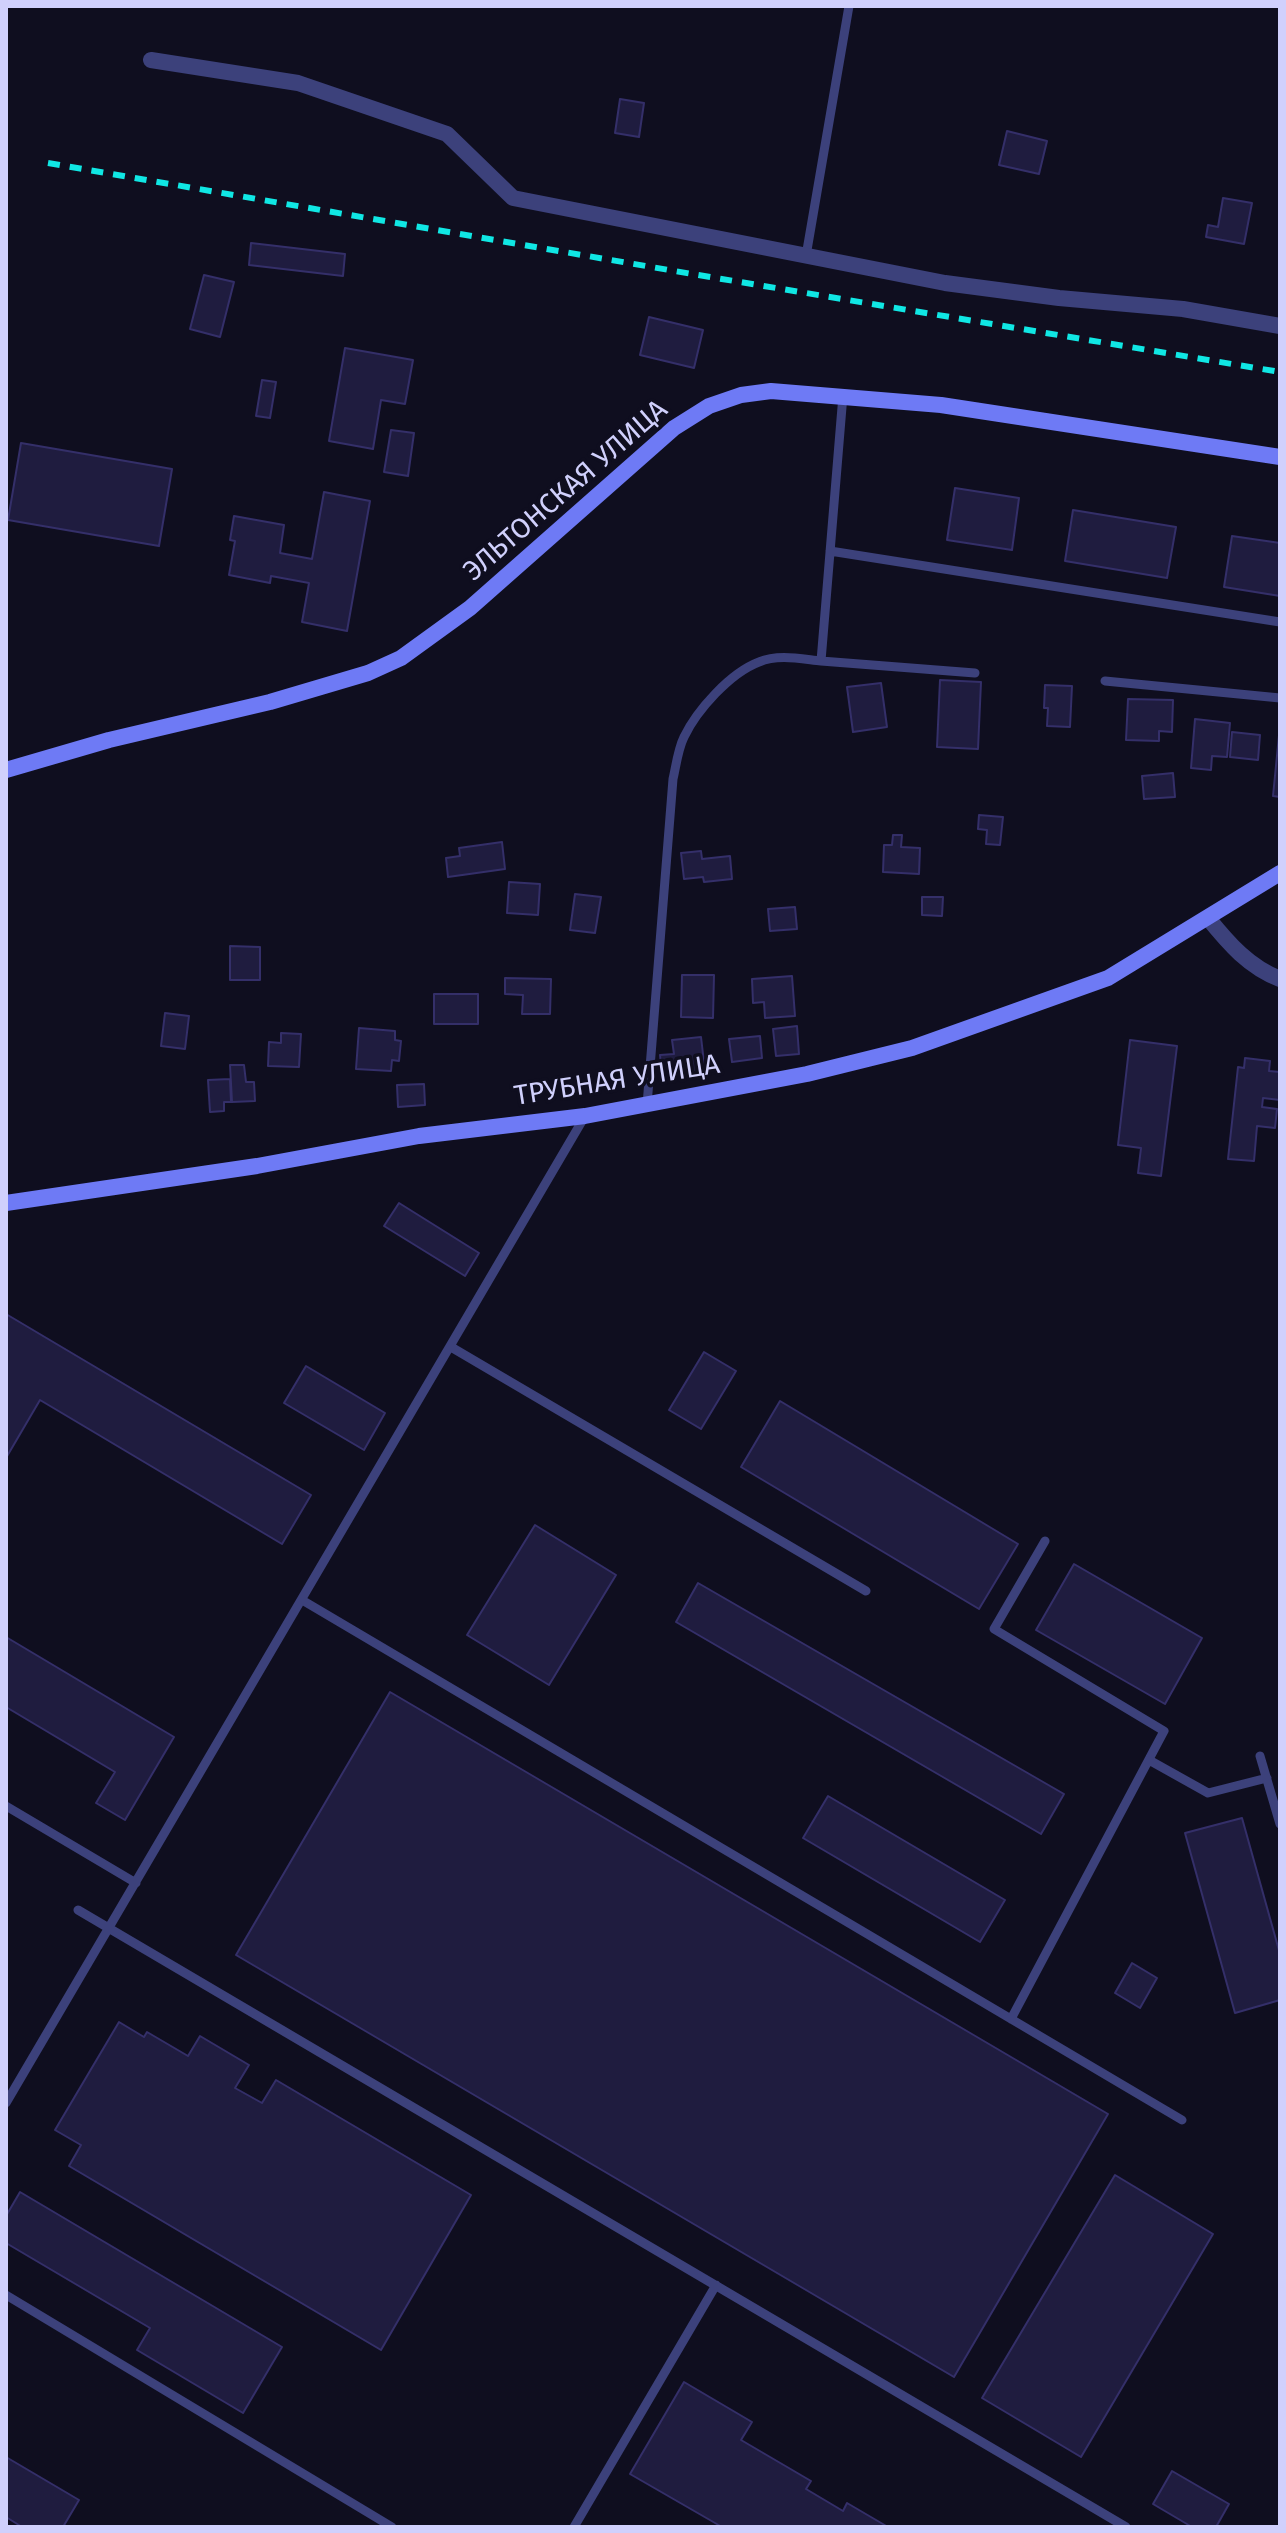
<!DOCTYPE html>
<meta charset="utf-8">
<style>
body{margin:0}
#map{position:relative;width:1286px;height:2533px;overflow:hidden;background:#0f0e1f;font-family:"Fira Sans",sans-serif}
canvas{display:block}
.frame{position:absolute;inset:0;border:8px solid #d0d0fc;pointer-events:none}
</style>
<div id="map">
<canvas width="1286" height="2533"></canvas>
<div class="frame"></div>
</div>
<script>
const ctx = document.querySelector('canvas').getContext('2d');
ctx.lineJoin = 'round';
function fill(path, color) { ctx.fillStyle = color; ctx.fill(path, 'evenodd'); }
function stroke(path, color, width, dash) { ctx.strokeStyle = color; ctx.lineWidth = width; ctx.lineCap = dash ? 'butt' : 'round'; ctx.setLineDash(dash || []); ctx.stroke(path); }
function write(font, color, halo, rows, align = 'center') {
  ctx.font = font + ' "Fira Sans",sans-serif'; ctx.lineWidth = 7; ctx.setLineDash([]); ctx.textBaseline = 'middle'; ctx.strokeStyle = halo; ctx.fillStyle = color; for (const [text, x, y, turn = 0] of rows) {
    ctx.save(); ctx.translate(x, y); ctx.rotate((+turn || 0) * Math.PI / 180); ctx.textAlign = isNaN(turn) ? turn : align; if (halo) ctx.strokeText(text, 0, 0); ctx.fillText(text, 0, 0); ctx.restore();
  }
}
const building = new Path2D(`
 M620 99 644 103 639 137 615 133Z
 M1007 131 1047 141 1039 174 999 165Z
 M1223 198 1252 203 1244 244 1206 237 1208 225 1218 227Z
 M251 243 345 254 343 276 249 265Z
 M204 275 234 282 220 337 190 329Z
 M649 317 703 330 694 368 640 355Z
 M345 348 413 360 405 404 381 400 373 449 329 441Z
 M262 380 276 382 270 418 256 416Z
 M391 430 414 433 408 476 384 472Z
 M21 443 172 469 159 546 8 520Z
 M955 488 1019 498 1012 550 947 540Z
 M324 492 370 501 347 631 302 622 309 583 271 576 270 583 229 575 235 541 230 540 234 516 284 525 280 553 312 559Z
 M1073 510 1176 527 1167 578 1065 561Z
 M1232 536 1280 543V596L1224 587Z
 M940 680 981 682 978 749 937 747Z
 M881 683 887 727 853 732 847 687Z
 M1045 685 1072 686 1070 727 1047 726 1048 708H1044Z
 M1128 699 1173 700 1172 732 1159 731V741L1126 740Z
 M1195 719 1230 723 1227 757 1212 756 1211 770 1191 768Z
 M1280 725V797L1273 796Z
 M1232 732 1260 735 1258 760 1230 757Z
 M1173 773 1175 797 1144 799 1142 776Z
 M979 815 1003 817 1000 845 986 844 987 830 978 829Z
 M893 835H902L901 847 920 848 919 874 883 872 884 845H892Z
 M502 842 505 869 448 877 446 858 460 856 459 848Z
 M701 851 702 859 730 856 732 879 704 882 703 877 684 879 681 853Z
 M509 882 540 884 538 915 507 913Z
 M575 894 601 897 595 933 570 930Z
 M922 897H943L942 916 922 915Z
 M795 907 797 929 770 931 768 909Z
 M230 946 260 947V980H230Z
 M682 975H714L713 1018 681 1017Z
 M792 976 795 1016 765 1018 764 1002 753 1003 752 979Z
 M505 978 551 979 550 1014H522L523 995 505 994Z
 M434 994H478V1024H434Z
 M165 1013 189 1016 185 1049 161 1046Z
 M797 1026 799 1054 776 1056 773 1029Z
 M359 1028 395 1031V1040L401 1041 399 1061 392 1060 391 1071 356 1069Z
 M281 1033 301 1034 299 1067 268 1066 269 1042 281 1043Z
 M760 1036 762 1058 732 1062 729 1039Z
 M701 1037 705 1071 662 1075 660 1055 674 1054 672 1040Z
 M1130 1040 1177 1046 1161 1176 1138 1173 1141 1148 1118 1145Z
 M1245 1058 1270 1061 1269 1071 1280 1072V1100L1263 1098 1262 1107 1277 1109 1275 1128 1257 1126 1254 1161 1228 1159 1238 1067 1244 1068Z
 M230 1065H244L246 1082H254L255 1101 232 1102Z
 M230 1079 231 1102H224V1111L210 1112 208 1080Z
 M424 1084 425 1105 398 1107 397 1085Z
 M399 1203 479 1253 465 1276 384 1226Z
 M6 1314 311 1495 282 1544 40 1400 6 1458Z
 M704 1352 736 1371 701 1429 669 1410Z
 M306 1366 385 1413 364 1450 284 1403Z
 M780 1401 1018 1544 979 1609 741 1467Z
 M535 1525 616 1575 549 1685 467 1635Z
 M1074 1564 1202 1638 1165 1704 1036 1630Z
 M698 1583 1064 1794 1041 1834 676 1622Z
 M6 1637 174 1737 125 1820 96 1803 115 1772 6 1707Z
 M390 1692 1108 2114 954 2377 236 1955Z
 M828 1796 1005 1900 980 1942 803 1838Z
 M1242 1818 1280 1954V2000L1235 2013 1185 1833Z
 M1132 1963 1157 1978 1140 2008 1115 1993Z
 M119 2022 144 2037 147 2032 188 2056 200 2036 249 2065 235 2088 262 2103 276 2080 471 2195 381 2350 69 2166 81 2145 55 2130Z
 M1115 2175 1213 2234 1081 2457 982 2398Z
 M20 2192 282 2347 243 2413 137 2350 150 2328 6 2243V2216Z
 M684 2382 752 2422 741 2440 811 2481 806 2489 843 2511 847 2503 888 2527H722L630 2474Z
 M6 2457 79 2500 63 2527H22L6 2517Z
 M1172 2471 1229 2504 1216 2527H1192L1153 2504Z`);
fill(building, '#1f1c3f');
stroke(building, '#342f69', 2);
stroke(new Path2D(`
 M806 256 849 6
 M843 395 821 661 975 673
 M830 551 1280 622
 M1105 681 1280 698
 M647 1105 673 779C676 766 678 749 684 737 697 710 730 673 759 662 778 654 801 659 821 661
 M451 1347 866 1591
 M302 1600 1182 2120
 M1260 1756 1280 1824
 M1149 1760 1208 1793 1267 1778
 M6 1806 136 1883
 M78 1910 1126 2527
 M1011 2019 1164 1731 994 1629 1045 1541
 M6 2103 585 1116
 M6 2295 392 2527
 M574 2527 716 2285`), '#3c417b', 9);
stroke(new Path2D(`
 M151 60 298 83 447 134 513 198 945 283 1059 298 1183 309 1280 326
 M1208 918C1229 944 1249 967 1280 979`), '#3c417b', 16);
stroke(new Path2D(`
 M6 770 109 740 270 702 368 673 401 658 470 608 674 428 709 406 741 395 771 391 941 405 1280 457
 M6 1203 257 1166 419 1136 585 1116 807 1074 912 1048 1108 978 1280 873`), '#6e7af5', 16);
stroke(new Path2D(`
 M48 163 698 275 1280 372`), '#10e7e4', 6, [12, 10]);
write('28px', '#d0d0fc', '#0f0e1f', [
 ["ЭЛЬТОНСКАЯ УЛИЦА",566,491,-41],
 ["ТРУБНАЯ УЛИЦА",617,1081,-9]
]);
</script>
